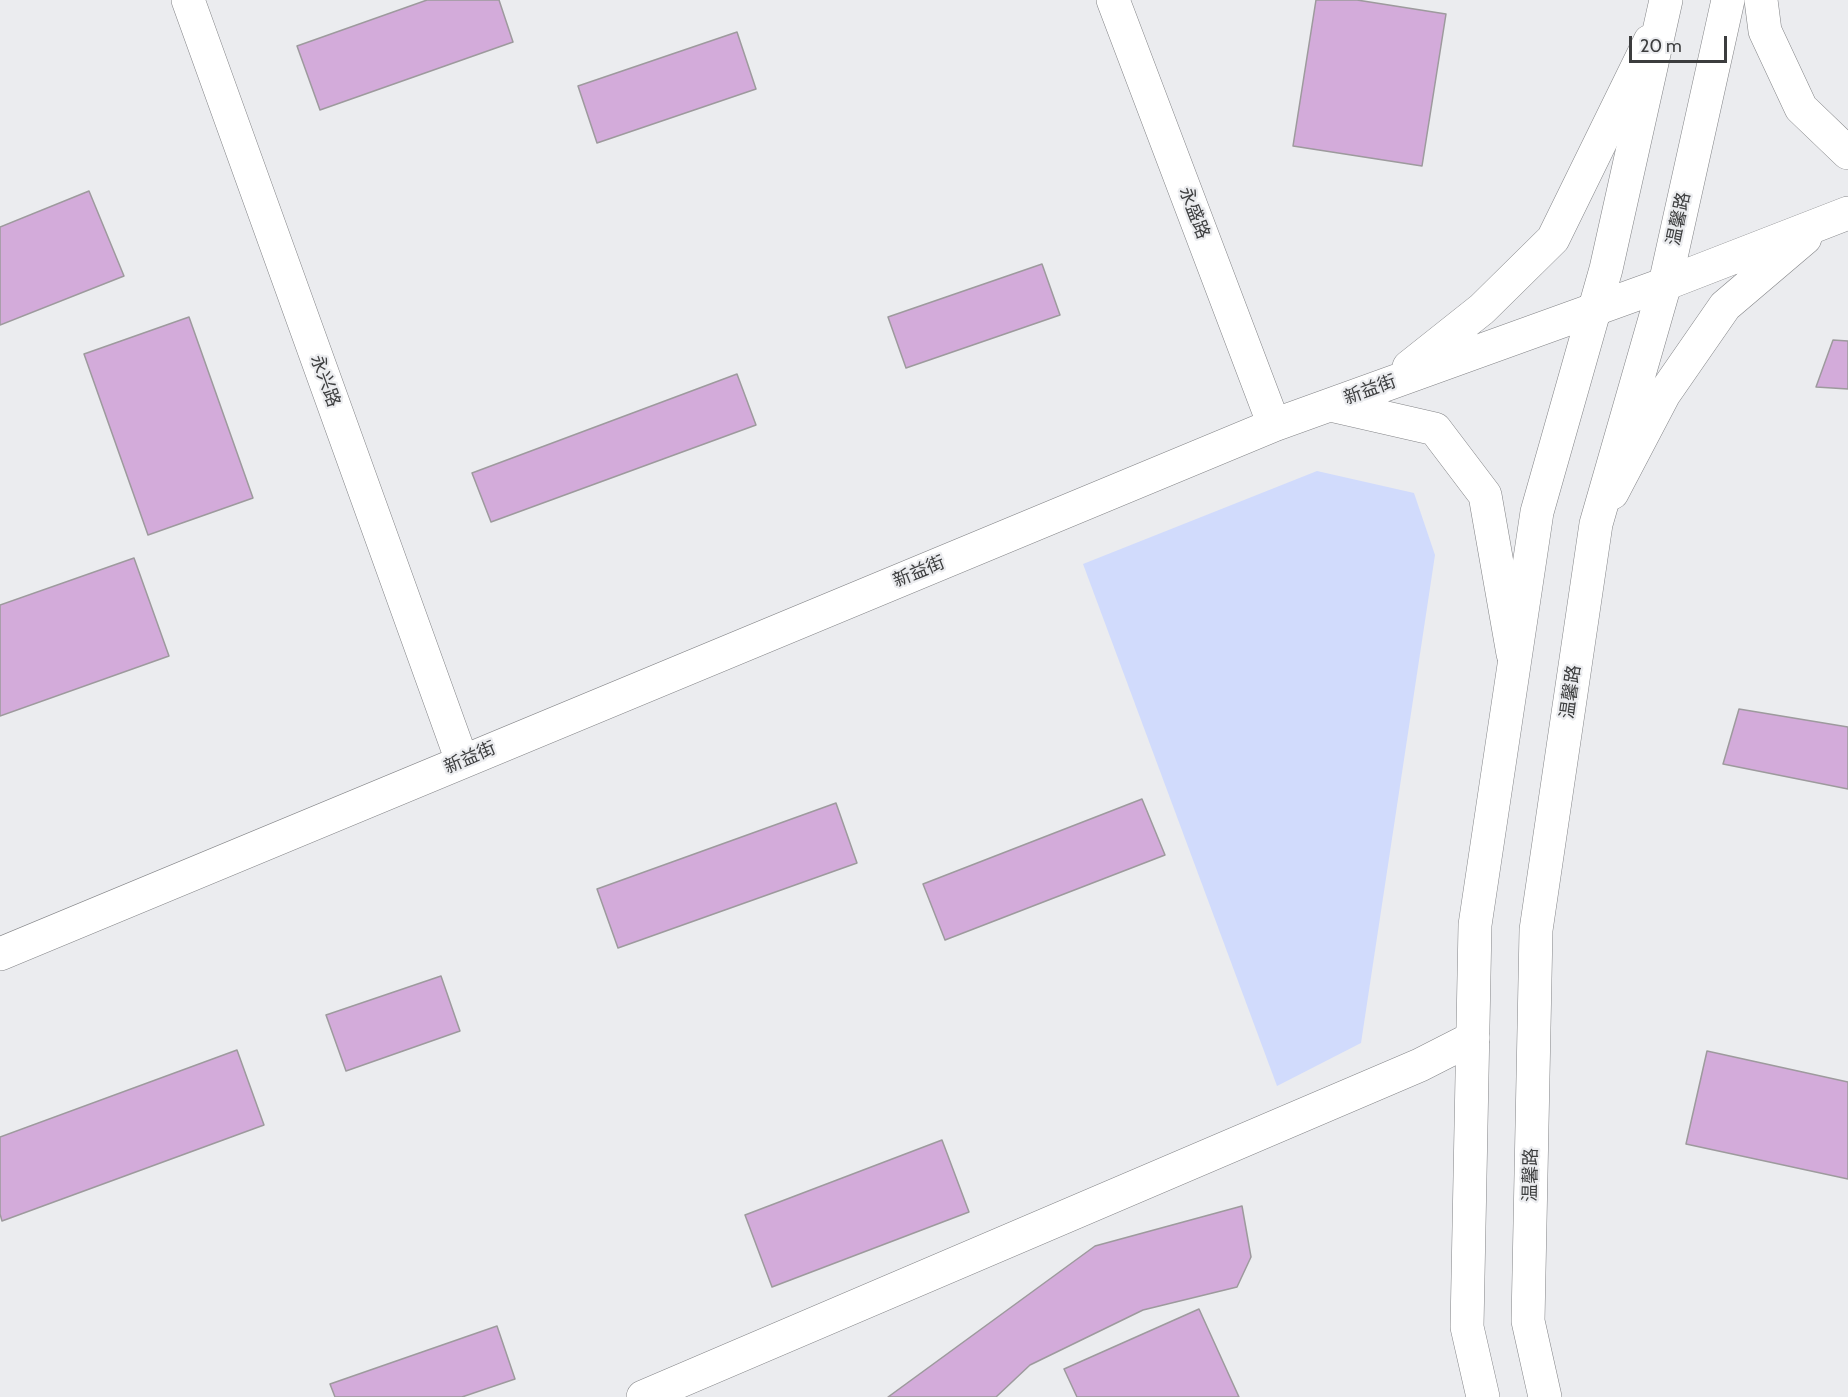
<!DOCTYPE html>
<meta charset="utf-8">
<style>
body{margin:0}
#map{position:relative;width:1848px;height:1397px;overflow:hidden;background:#ebecef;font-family:Cabin,sans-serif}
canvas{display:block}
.scale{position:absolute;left:1629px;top:36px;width:98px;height:27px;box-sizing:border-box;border:3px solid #3c3d3e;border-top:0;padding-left:8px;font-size:18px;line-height:21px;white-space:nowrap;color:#3c3d3e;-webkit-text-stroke:4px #ebecef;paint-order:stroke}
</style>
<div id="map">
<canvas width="1848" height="1397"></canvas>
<div class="scale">20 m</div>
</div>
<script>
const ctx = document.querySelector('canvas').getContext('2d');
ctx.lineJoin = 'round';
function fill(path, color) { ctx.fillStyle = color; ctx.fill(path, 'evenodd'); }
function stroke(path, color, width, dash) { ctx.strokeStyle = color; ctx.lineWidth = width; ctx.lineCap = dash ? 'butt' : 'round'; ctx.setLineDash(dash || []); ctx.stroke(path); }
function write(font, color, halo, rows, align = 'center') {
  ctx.font = font + ' Cabin,"Noto Sans SC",sans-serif'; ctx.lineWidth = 4.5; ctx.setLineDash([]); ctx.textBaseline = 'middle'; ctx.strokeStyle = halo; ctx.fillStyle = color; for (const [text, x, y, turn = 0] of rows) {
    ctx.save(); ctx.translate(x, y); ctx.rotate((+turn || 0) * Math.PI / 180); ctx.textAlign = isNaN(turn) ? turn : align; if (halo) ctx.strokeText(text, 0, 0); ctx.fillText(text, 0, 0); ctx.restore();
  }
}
fill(new Path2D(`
 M1317 471 1414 493 1435 555 1361 1043 1277 1086 1083 564Z`), '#d1dbfc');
const building = new Path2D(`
 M427 0H499L513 42 320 110 297 46Z
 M1316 0H1357L1446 14 1422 166 1293 146Z
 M737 32 756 89 597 143 578 86Z
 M89 191 124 276 0 325V227Z
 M1042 264 1060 315 906 368 888 317Z
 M189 317 253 498 148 535 84 354Z
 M1833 340 1848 341V389L1816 387Z
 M737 374 756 425 491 522 472 473Z
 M134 558 169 656 0 716V605Z
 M1739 709 1848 727V789L1723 764Z
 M1142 799 1165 855 945 940 923 884Z
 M836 803 857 863 618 948 597 889Z
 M441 976 460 1031 346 1071 326 1015Z
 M237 1050 264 1125 2 1221 0 1214V1137Z
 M1707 1051 1848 1082V1179L1686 1144Z
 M942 1140 969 1212 772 1287 745 1215Z
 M1242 1206 1251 1257 1237 1287 1143 1310 1030 1365 996 1397H888L1095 1246Z
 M1199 1309 1239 1397H1077L1064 1369Z
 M497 1326 515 1379 462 1397H335L330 1384Z`);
fill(building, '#d3abda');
stroke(building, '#9d9a9d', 1.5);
const minor = new Path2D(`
 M188 0 462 761
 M1113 0 1274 425
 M1761 0 1765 31 1801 108 1848 153
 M1409 367 1482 309 1553 239 1650 41
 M1330 405 1435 429 1485 495 1513 654
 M1612 493 1664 394 1725 306 1805 238
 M0 954 1274 425 1665 284 1848 213
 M643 1397 1420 1065 1473 1038`);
const major = new Path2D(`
 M1483 1397 1467 1327 1475 925 1537 512 1606 269 1666 0
 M1545 1397 1528 1321 1536 930 1596 524 1665 284 1728 0`);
stroke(minor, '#838487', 34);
stroke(major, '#838487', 34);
stroke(minor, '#fff', 33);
stroke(major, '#fff', 33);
write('18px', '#3c3d3e', '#ebecef', [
 ["永盛路",1194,213,69],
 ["温馨路",1679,219,-78],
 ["永兴路",325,381,70],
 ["新益街",1370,390,-20],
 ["新益街",919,572,-22],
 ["温馨路",1571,692,-82],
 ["新益街",470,758,-23],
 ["温馨路",1531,1175,-89]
]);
</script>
